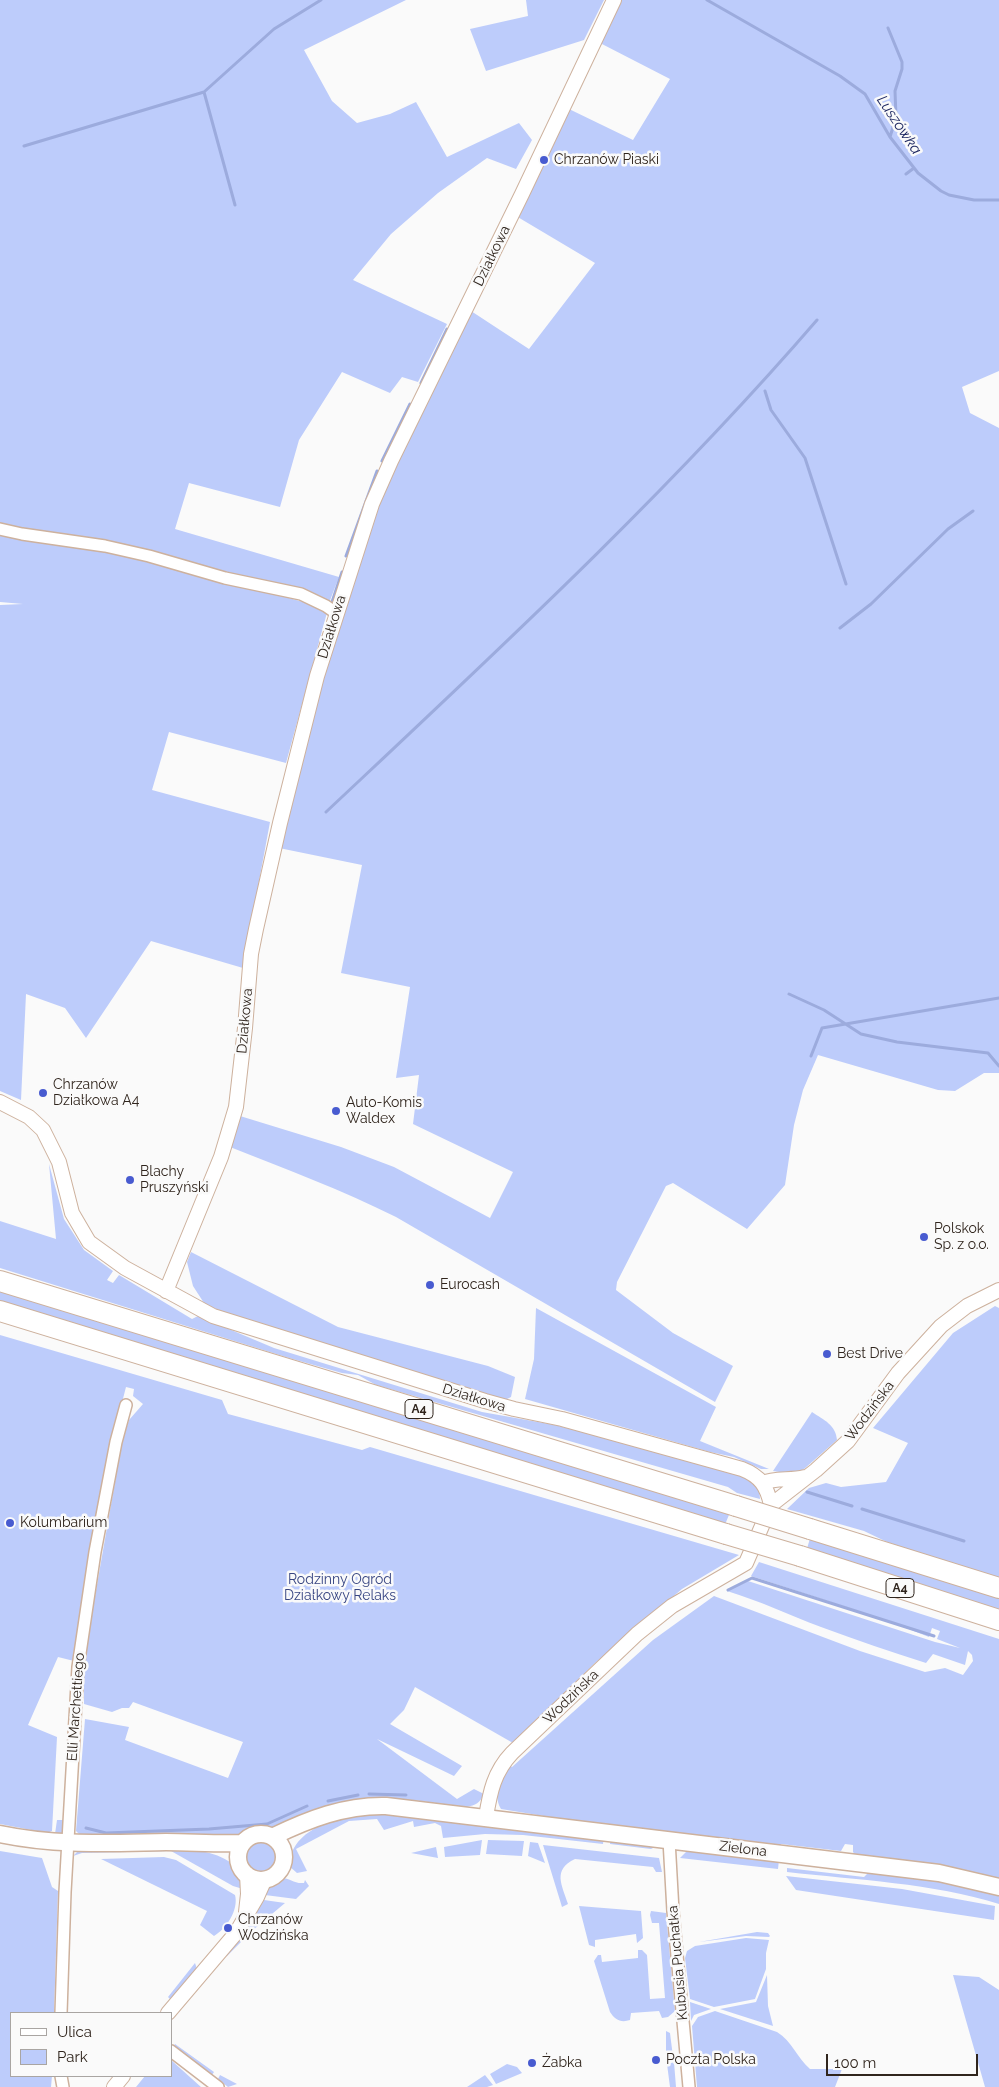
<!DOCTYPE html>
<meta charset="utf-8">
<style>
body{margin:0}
#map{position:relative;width:999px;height:2087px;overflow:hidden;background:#fafafa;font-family:Raleway,sans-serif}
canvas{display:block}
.legend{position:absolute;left:10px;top:2012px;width:162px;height:65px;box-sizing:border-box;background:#fafafa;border:1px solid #a9a5a2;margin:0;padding:6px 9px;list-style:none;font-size:15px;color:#30251d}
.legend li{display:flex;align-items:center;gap:10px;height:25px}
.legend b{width:25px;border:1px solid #a9a5a2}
.scale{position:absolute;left:826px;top:2054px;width:152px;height:22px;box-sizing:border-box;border:2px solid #30251d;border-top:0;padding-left:6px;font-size:15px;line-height:18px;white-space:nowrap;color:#30251d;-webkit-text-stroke:4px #fafafa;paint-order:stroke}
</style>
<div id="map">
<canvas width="999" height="2087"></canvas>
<ul class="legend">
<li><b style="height:6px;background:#fff"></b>Ulica</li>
<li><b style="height:14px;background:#bdccfb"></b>Park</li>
</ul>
<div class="scale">100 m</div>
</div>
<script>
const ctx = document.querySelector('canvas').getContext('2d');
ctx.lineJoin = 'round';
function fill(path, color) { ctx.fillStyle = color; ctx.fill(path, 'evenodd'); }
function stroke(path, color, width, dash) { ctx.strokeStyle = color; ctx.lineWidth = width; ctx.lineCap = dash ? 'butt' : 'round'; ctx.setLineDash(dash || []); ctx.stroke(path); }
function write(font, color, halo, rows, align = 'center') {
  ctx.font = font + ' Raleway,sans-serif'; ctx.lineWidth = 5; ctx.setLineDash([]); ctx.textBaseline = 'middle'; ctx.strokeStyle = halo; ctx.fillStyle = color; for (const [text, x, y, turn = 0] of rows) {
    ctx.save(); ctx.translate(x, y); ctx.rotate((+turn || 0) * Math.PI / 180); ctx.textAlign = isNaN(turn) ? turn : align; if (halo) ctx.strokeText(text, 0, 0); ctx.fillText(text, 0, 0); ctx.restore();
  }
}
fill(new Path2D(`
 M0 0H406L304 50 332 101 357 123 390 114 416 102 447 157 519 123 532 140 516 169 487 158 438 193 391 234 353 280 447 324 418 382 402 377 390 393 342 372 299 440 280 507 189 483 175 529 339 577 329 603 147 558 328 609 286 763 169 732 152 790 270 822 243 968 151 941 86 1038 65 1008 26 994 21 1100 0 1091V605L23 604 0 602Z
 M526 0H604L584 40 486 71 470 29 528 16Z
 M621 0H999V371L962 387 970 413 999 428V1073H984L955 1091 938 1090 818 1055 803 1090 794 1125 785 1185 747 1229 673 1183 666 1186 617 1282 616 1290 673 1333 733 1366 715 1402 396 1217C342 1190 286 1169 230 1147L240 1116 341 1147 394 1167 490 1218 513 1172 413 1124 419 1075 396 1078 410 987 341 973 362 865 279 848 325 671 377 504 471 311 529 349 595 263 516 216 569 109 633 140 670 79 600 43Z
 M49 1164 64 1219 84 1250 113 1271 107 1280 113 1283 119 1275 192 1319 198 1316 274 1348 482 1412 555 1425 715 1467 745 1478 759 1488 760 1499 737 1493 728 1487 376 1385 358 1375 342 1373 289 1358 0 1268V1221L56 1239Z
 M191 1252 338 1327 488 1366 515 1377 511 1397 505 1400 271 1330 214 1308 204 1303 193 1286 187 1262Z
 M0 1285 731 1510 724 1527 0 1304Z
 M995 1306 999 1308V1579L887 1542 864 1531 787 1509 809 1488 826 1483 841 1487 886 1482 908 1443 873 1428 953 1333Z
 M536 1308 716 1407 700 1441 769 1469H761L734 1457 710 1452 525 1399 534 1359Z
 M0 1335 222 1400 228 1414 362 1450 370 1447 739 1555 682 1589 595 1663 513 1743 415 1687 404 1710 390 1724 462 1766 454 1776 377 1739 457 1799 474 1789 484 1794C480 1803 476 1805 466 1807L413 1800 382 1799 277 1830 256 1829 240 1837 80 1835 76 1831 85 1719 129 1727 125 1740 228 1778 243 1742 133 1702 129 1708H122L112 1712 84 1704V1671L91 1619 122 1442 129 1420 143 1404 133 1396 134 1389 126 1387 110 1449 74 1661 58 1657 28 1725 57 1737 52 1831 47 1833 0 1824Z
 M812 1412C824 1420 836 1425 837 1440L804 1469 792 1474 773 1471Z
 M811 1535 999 1597V1615L806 1552Z
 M759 1562 999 1639V1880L857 1857 853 1852V1845L845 1844 841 1851 781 1844V1847L623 1829 501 1809C492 1792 501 1781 509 1765L512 1767 653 1640 714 1596 860 1651 925 1672 945 1668 963 1675 973 1661 972 1655 968 1651 965 1665 933 1654 926 1663C891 1652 856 1640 821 1627 789 1615 760 1601 727 1591L748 1581 935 1642 960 1648 937 1639 940 1631 932 1628 929 1637 883 1619 751 1576Z
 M386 1811 604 1837 603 1844 523 1835 485 1834 443 1838 441 1826 435 1823 414 1827 413 1821 384 1830 377 1819 349 1821 296 1849 307 1871 297 1873 289 1866C292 1821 352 1816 386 1811Z
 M57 1820H66L63 1833 60 1836 55 1834Z
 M611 1838 657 1846 651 1849 610 1844Z
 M482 1840 480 1855 445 1857 444 1847Z
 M488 1840 524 1841 522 1856 486 1854Z
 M244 1856a16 16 0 1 1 32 0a16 16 0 1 1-32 0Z
 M530 1842 538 1843 545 1863 528 1856Z
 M543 1845 659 1858 662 1872H656L653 1867 575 1859C552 1870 562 1885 568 1904L562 1907Z
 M436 1847 438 1858 411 1853Z
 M83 1850H197C219 1855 243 1861 243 1889L233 1886 171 1851 82 1853 73 1856 78 1851Z
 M688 1850 779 1860 778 1869 680 1858Z
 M0 1851 42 1858 52 1887 58 1891 54 2013H11V2076H52L51 2087H0Z
 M164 1857 176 1860 235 1895C239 1910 226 1929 214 1936L200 1925 207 1911 101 1859Z
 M787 1868 864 1877 871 1870 960 1883 999 1893V1904C933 1883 856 1880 787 1872Z
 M786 1876 902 1889 995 1906 994 1920 796 1890Z
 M281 1878C290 1878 294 1884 304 1883L305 1880 309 1886 296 1899 265 1895 266 1889Z
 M264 1900 285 1903 253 1930 227 1956 226 1953Z
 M579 1906 641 1911 643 1938 637 1943 636 1934 595 1940V1947L589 1945Z
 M651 1911 666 1913 675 2011 668 2017 662 2018 659 2011 631 2013 630 2020C621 2023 615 2020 610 2012L594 1961 598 1955H601L602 1962 638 1958V1950H642L647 1955 650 1999 665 1998 659 1923H652L650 1915Z
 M757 1932 768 1933 770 1936 769 1937 746 1936 699 1942Z
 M746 1938 769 1940 766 1953V1969L755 1999 714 2007 690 1999 685 1958 687 1951 695 1946Z
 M195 1963 197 1969 171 2000 168 1997Z
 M767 1975 768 2006 773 2026 720 2009 756 2002Z
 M953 1975 979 1977 999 1990V2087H985Z
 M690 2002 711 2009 694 2015 691 2021Z
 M715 2011 777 2032C792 2041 797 2058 810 2069H842L835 2087H697L692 2026 698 2017Z
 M666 2031 670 2033 673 2057 672 2058H666Z
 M175 2044 214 2072 212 2075 173 2047Z
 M171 2060 201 2087H136L145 2076H171Z
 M674 2062 676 2087H670L667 2064Z
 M507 2064 517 2067 522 2073 496 2084 490 2074Z
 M220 2075 237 2084 228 2087 218 2079Z
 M485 2075 493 2085 487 2087H467Z`), '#bdccfb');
stroke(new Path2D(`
 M707 0 840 76 865 94 890 137 918 173 941 191 949 195 974 200H999
 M888 28 902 62V69L895 91 896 117 890 137
 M204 92 235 205
 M24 146 204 92 274 29 321 0
 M906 174 914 168
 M421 383 447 329
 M765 391 771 410 805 458 846 584
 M382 461 410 404
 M346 556 377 471
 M331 605 342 572
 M840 628 871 604 948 529 973 511
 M326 812C495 653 666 495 817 320
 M789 994 824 1010 861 1034 897 1042 988 1053 999 1066
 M811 1056 822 1028 999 998
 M807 1492 852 1506
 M862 1509 964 1541
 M728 1590 752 1578 934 1636
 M369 1794 406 1795
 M328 1801 358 1795
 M86 1828 106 1833 209 1829 267 1824 307 1806`), '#9cabdd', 3);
const minor = new Path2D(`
 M0 529 22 534 105 546 149 556 225 578 301 594 326 606 336 613
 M669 1840 673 1911 689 2087
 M61 2013 65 1892 78 1667 95 1552 116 1442 126 1405
 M171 2051 218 2087
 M61 2076 63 2087`);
const tertiary = new Path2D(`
 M0 1102 29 1117 43 1130 59 1162 72 1213 89 1242 125 1268 213 1316 485 1401 514 1409 562 1419 742 1469C760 1476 767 1486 771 1505
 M166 1291 221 1157 236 1107 245 1028 251 954 256 929 280 823 317 676 372 504 391 461 522 194 614 0
 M763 1483C775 1477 791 1481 805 1477
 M486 1817C490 1792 494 1772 512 1753L637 1634 672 1606 746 1563 771 1505 816 1470 848 1441 898 1373 941 1326 967 1306 999 1290
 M246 1912 248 1894 247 1874
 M168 2013 236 1933 257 1897 265 1879
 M114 2087 123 2076`);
const secondary = new Path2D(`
 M0 1834C58 1846 107 1843 166 1842 191 1842 217 1844 243 1843
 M238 1857a23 23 0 1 1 46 0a23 23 0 1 1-46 0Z
 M272 1837C309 1819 345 1805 386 1806L939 1873 999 1887`);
const motorway = new Path2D(`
 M0 1281 736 1506
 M0 1311 726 1534
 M810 1529 999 1588
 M800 1556 999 1620`);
stroke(minor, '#cdb19d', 14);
stroke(tertiary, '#cdb19d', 16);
stroke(secondary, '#cdb19d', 19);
stroke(motorway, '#cdb19d', 22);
stroke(minor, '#fff', 11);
stroke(tertiary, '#fff', 14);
stroke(secondary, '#fff', 16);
stroke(motorway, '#fff', 20);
const motorwayBridge = new Path2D(`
 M736 1506 810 1529
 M726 1534 800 1556`);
stroke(motorwayBridge, '#cdb19d', 22, []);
stroke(motorwayBridge, '#fff', 20);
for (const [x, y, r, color] of [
 [544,160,5,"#485bd0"],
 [43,1093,5,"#485bd0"],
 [336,1111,5,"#485bd0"],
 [130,1180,5,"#485bd0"],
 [924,1237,5,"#485bd0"],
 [430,1285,5,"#485bd0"],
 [827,1354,5,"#485bd0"],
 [10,1523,5,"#485bd0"],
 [228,1928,5,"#485bd0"],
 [656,2060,5,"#485bd0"],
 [532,2063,5,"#485bd0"]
]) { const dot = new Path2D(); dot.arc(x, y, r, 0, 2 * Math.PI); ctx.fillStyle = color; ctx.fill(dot); stroke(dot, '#fafafa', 2); }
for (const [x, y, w] of [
 [419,1409,28],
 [900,1588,28]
]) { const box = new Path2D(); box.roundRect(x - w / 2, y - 9.5, w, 19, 4); ctx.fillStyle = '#fafafa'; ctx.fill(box); stroke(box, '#30251d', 1); }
write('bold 12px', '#30251d', null, [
 ["A4",419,1409],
 ["A4",900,1588]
]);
write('14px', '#30251d', '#fafafa', [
 ["Chrzanów Piaski",554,160],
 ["Chrzanów",53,1085],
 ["Działkowa A4",53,1101],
 ["Auto-Komis",346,1103],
 ["Waldex",346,1119],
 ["Blachy",140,1172],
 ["Pruszyński",140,1188],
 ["Polskok",934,1229],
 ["Sp. z o.o.",934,1245],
 ["Eurocash",440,1285],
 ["Best Drive",837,1354],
 ["Kolumbarium",20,1523],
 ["Chrzanów",238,1920],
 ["Wodzińska",238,1936],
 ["Poczta Polska",666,2060],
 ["Żabka",542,2063]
], 'left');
write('14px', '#30251d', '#fafafa', [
 ["Działkowa",492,256,-64],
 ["Działkowa",332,627,-73],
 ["Działkowa",245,1021,-85],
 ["Działkowa",474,1398,17],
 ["Wodzińska",870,1411,-53],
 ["Wodzińska",571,1697,-44],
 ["Elli Marchettiego",76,1707,-86],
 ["Zielona",743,1849,7],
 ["Kubusia Puchatka",678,1963,-95]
]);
write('14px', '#374582', '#fafafa', [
 ["Rodzinny Ogród",340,1580],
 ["Działkowy Relaks",340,1596]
]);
write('italic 15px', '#1d2761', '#fafafa', [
 ["Luszówka",899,125,56]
]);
</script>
